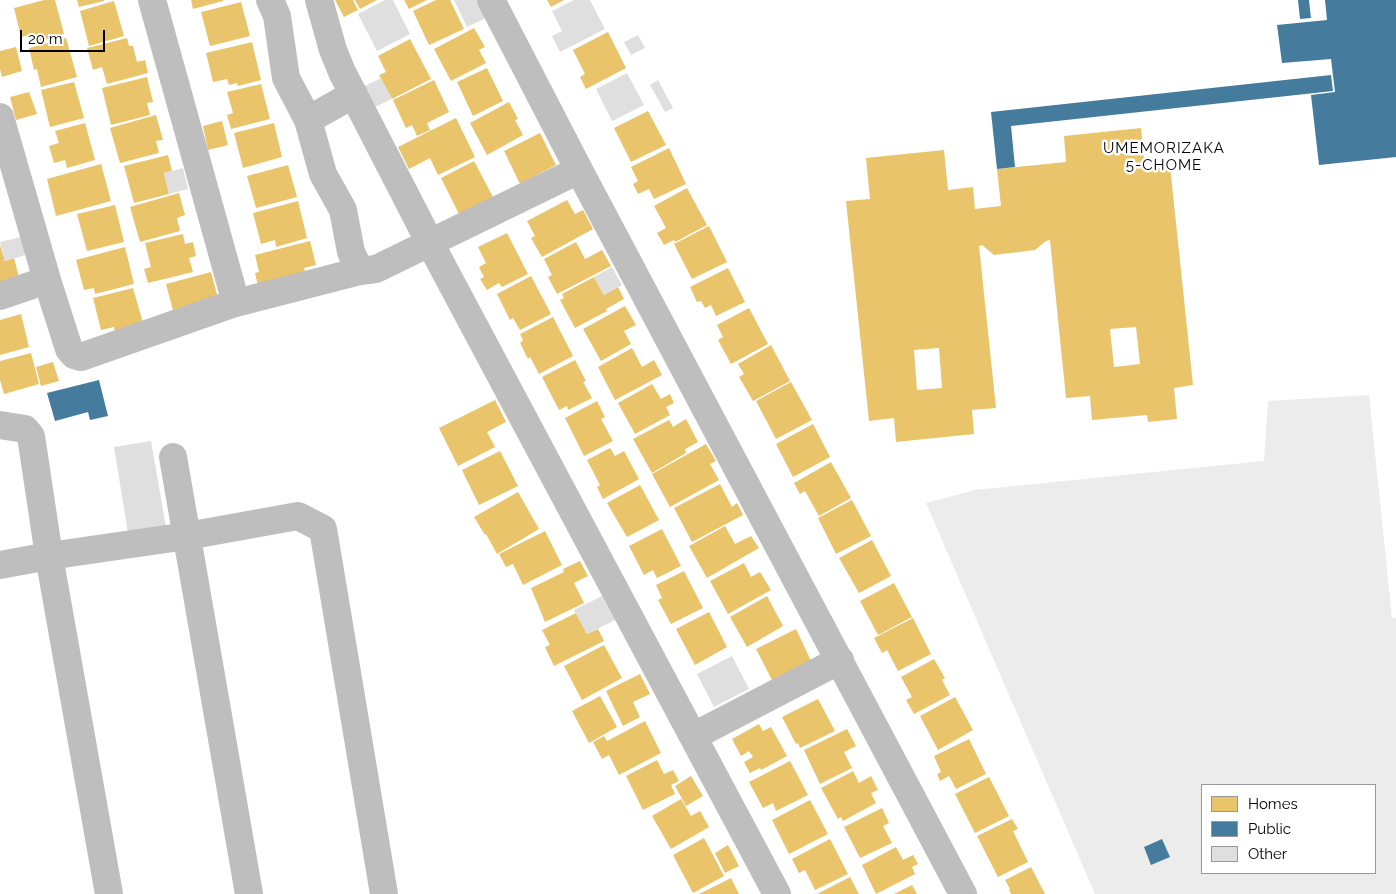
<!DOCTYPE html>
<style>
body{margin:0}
#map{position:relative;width:1396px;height:894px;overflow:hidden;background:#fff;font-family:Raleway,sans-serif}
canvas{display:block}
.legend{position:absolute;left:1201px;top:784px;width:175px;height:90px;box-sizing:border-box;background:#fff;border:1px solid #999;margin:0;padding:6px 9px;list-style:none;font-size:15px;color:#000}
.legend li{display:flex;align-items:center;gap:10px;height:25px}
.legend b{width:25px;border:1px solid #999}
.scale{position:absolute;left:20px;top:30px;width:85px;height:22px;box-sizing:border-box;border:2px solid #000;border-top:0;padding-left:6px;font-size:15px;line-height:18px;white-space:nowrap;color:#000;-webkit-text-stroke:4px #fff;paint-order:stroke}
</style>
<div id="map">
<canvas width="1396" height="894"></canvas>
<ul class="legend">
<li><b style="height:14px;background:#e9c46a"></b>Homes</li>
<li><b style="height:14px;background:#457b9d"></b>Public</li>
<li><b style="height:14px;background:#dfdfdf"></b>Other</li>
</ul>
<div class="scale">20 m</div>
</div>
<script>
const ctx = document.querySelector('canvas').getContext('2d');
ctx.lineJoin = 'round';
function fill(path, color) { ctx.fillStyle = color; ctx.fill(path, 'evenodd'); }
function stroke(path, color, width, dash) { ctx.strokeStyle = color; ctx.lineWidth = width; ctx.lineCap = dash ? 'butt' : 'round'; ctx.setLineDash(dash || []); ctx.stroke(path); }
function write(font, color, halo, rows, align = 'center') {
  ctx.font = font + ' Raleway,sans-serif'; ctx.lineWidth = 5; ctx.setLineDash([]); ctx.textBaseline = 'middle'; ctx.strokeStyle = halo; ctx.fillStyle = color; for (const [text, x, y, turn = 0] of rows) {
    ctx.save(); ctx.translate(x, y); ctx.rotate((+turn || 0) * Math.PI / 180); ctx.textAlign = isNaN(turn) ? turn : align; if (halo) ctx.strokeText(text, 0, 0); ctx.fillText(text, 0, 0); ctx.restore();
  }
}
fill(new Path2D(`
 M1369 395 1392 618H1396V894H1095L926 503 975 490 1264 461 1268 401ZM1202 785H1375V873H1202Z`), '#ececec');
fill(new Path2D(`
 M44 0H55L64 34 35 42 33 34 21 37 14 8Z
 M77 0H104V1L79 7Z
 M191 0H223V1L193 9Z
 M335 0H353L358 10 344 17Z
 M355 0H377L360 9Z
 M404 0H427L409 9Z
 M436 0H450L464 29 429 45 413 11Z
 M547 0H564L551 7Z
 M114 1 124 36 89 46 80 11Z
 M241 2 250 36 210 46 201 12Z
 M474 28 485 47 479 50 486 63 451 81 434 49Z
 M608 32 626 68 586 89 580 77 585 74 573 50Z
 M66 38 77 77 41 87 37 69 34 70 29 48Z
 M127 38 129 46H133L137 62 145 60 148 73 107 84 102 67 93 70 87 48Z
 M410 39 431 79 392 99 379 75 386 72 378 56Z
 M252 42 261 80 238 86 237 83 229 85 227 79 213 82 206 53Z
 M16 47 22 71 2 77 0 69V51Z
 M487 68 503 101 473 116 457 82Z
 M147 77 153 102 147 103 150 115 111 125 102 88Z
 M434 80 449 112 427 123 430 130 417 136 412 125 406 128 393 100Z
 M74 82 84 118 50 127 41 90Z
 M261 84 270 119 231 129 227 115 233 113 227 92Z
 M29 92 37 114 16 120 10 97Z
 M509 102 518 119 515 120 523 135 487 155 470 123Z
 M648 111 666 145 631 162 614 128Z
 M156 115 163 140 156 141 159 153 120 163 110 128Z
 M456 118 475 157 438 175 430 158 409 169 398 147Z
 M222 121 228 145 208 150 203 126Z
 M85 123 95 160 67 168 65 160 54 163 49 146 59 143 55 131Z
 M274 123 282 157 243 168 234 133Z
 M1141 128 1145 169 1170 166 1193 385 1174 388 1177 419 1148 422 1147 415 1092 420 1090 396 1066 398 1050 240 1046 241 1035 250 994 255 982 245 979 246 996 408 972 410 974 434 896 442 894 418 869 421 846 201 870 199 866 158 944 150 948 190 973 187 975 209 1001 206 997 169 1066 162 1064 136ZM1136 327 1140 364 1114 367 1110 329ZM939 348 942 388 917 390 914 350Z
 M540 133 556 165 520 184 504 151Z
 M669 148 686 184 654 199 649 189 638 194 633 184 638 181 631 167Z
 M168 155 172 171 164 173 169 194 134 203 124 166Z
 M474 161 494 199 460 216 441 178Z
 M101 164 111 201 56 216 47 179Z
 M288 165 297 197 256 208 247 176Z
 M687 188 707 225 675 242 674 240 664 245 657 233 666 228 654 206Z
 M179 193 185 215 177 218 180 231 140 242 130 207Z
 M567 200 575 214 583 210 593 229 542 257 531 238 535 236 527 221Z
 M298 201 307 238 276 247 275 240 261 244 253 213Z
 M115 205 124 242 87 251 77 214Z
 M709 226 727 262 692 279 674 244Z
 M507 233 528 274 502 287 499 283 487 290 480 279 484 277 479 267 486 263 478 247Z
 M183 234 185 244 193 242 196 256 189 258 193 272 148 283 144 269 151 267 145 243Z
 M310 241 316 265 304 268 307 279 259 291 255 273 259 272 255 255Z
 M576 242 585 259 602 250 611 266 557 294 548 277 552 275 544 259Z
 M0 245 5 261 14 258 20 281 0 286Z
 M125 247 134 284 95 294 94 288 84 290 76 260Z
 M728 268 745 302 716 316 711 305 705 308 701 301 697 302 690 287Z
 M211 272 219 302 174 314 166 284Z
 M531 276 551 314 520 330 513 318 510 320 497 294Z
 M594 277 604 295 618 287 624 299 606 309 607 311 575 328 560 300 564 298 562 294Z
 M133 288 145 330 116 337 114 327 101 330 93 298Z
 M625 306 636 325 624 331 631 344 601 361 583 329Z
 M749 308 768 344 731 364 718 340 723 337 717 325Z
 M21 314 29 347 0 355V320Z
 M553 317 573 356 539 374 530 357 528 359 520 343 523 340 520 334Z
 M771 345 790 381 753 401 739 377 744 374 738 364Z
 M632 348 642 367 654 360 662 375 615 400 598 367Z
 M31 353 39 384 4 394 0 380V361Z
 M575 360 586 381 583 382 592 398 568 410 567 406 559 410 542 377Z
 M53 362 59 381 41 386 36 367Z
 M791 382 812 420 776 439 756 401Z
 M652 384 661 399 670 394 674 403 666 407 670 415 635 434 618 403Z
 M495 400 506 422 487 432 495 447 458 466 439 428Z
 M597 401 605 417 601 419 613 441 584 456 565 418Z
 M686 419 698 442 685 449 686 453 652 473 633 439 669 420 673 427Z
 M813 424 830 457 793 477 776 444Z
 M706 444 716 461 710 464 719 480 670 507 652 474Z
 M610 448 615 456 624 451 639 479 603 499 597 487 600 485 587 460Z
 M500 451 518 486 479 505 462 470Z
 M831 462 851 498 819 516 805 491 800 494 794 483Z
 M720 484 732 507 737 503 743 515 692 542 674 508Z
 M640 485 659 520 627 537 607 503Z
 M518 492 539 529 497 554 486 534 485 535 474 517Z
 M852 500 871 536 836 554 818 518Z
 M725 526 735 544 751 536 759 548 707 578 689 546Z
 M662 529 681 566 657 578 653 570 644 575 629 546Z
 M545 531 562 565 523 585 513 564 506 567 499 554Z
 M872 540 891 576 859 593 839 558Z
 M580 561 588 576 574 583 584 603 545 622 531 588 564 572 563 569Z
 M744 563 751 577 760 572 771 590 728 614 710 581Z
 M684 571 703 608 671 624 658 600 662 598 656 585Z
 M894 583 912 617 878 635 860 601Z
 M767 596 783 626 747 647 730 617Z
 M709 612 727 647 695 665 676 629Z
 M576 613 587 634 598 629 604 641 554 666 545 647 550 645 542 630Z
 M913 618 931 654 898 671 887 650 882 653 874 638Z
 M796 629 812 663 773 682 756 649Z
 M604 645 622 678 582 700 564 666Z
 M934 659 945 678 942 680 950 695 914 714 906 700 912 697 901 677Z
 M640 674 650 694 633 702 640 717 623 726 606 691Z
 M600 696 617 727 589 743 572 711Z
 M955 697 973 730 938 750 920 716Z
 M818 699 835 731 800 748 798 743 796 744 782 717Z
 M645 721 661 753 619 775 609 755 602 759 593 742 604 736 607 741Z
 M759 724 763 731 771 727 787 756 761 770 760 768 750 773 744 762 753 757 749 751 741 756 732 739Z
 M847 729 856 746 844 752 852 768 820 784 804 750Z
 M969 739 986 774 956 789 949 776 940 781 937 774 941 772 934 756Z
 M657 760 664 774 673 770 679 781 671 785 675 794 643 810 626 776Z
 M790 761 808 795 776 811 773 803 763 808 749 782Z
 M853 771 859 783 871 776 878 790 871 793 876 803 843 821 841 817 838 819 821 788Z
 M691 776 703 796 686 806 675 786Z
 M989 777 1009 816 975 833 955 794Z
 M681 799 691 816 700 811 709 827 671 849 652 816Z
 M810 800 828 834 789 854 772 820Z
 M882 808 889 823 883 826 892 843 860 858 844 827Z
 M1012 819 1018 829 1013 831 1028 862 998 877 977 836Z
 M704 838 724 876 693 893 673 855Z
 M830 839 848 874 815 890 805 870 799 873 792 859Z
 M728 845 739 866 725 873 715 853Z
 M896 847 903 860 913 855 918 864 912 867 915 874 876 894 862 865Z
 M1031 867 1045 894H1011L1009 890 1010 889 1005 880Z
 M850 877 859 894H817Z
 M731 878 739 894H699Z
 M912 885 917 894H894Z`), '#e9c46a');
fill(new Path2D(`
 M1298 0H1309L1311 18 1300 19Z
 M1325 0H1396V157L1319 165 1311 95 1335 92 1331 59 1282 63 1277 25 1327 20Z
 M1331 75 1333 91 1011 126 1015 167 997 169 991 112Z
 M99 380 108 416 90 420 88 412 55 421 47 393Z
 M1162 839 1170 857 1151 865 1144 847Z`), '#457b9d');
fill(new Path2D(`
 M385 0H393L410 34 377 51 358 14Z
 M454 0H479L488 17 467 27Z
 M574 0H590L605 29 560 52 552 36 562 31 552 11Z
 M638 35 645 48 631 55 624 42Z
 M627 73 644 105 612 121 596 89Z
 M381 78 392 99 375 107 365 86Z
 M658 80 673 108 665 112 650 85Z
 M183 168 188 189 169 194 164 173Z
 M21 237 26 255 5 261 0 242Z
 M612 267 622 285 604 295 594 277Z
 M151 441 166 527 128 533 114 447Z
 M602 596 615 620 587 634 574 610Z
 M732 656 749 689 714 707 697 674Z`), '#dfdfdf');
stroke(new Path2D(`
 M152 0 236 303
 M270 0 277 16 286 78 308 120 323 174 343 210 351 252 360 271
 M319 0 333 50 342 72 430 243 777 894
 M491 0 579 170
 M0 117 47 280 0 296
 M308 120 354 94
 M47 280 69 349 74 355 81 357 232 304 360 271 376 269 579 170 963 894
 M0 425 25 429 31 436 49 556 109 894
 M173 457 249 894
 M0 565 49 556 187 536 298 516 323 529 384 894
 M694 736 840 660`), '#bebebe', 28);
ctx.letterSpacing = '1px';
write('15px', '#000', '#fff', [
 ["UMEMORIZAKA",1164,148],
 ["5-CHOME",1164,165]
]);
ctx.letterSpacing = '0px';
</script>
